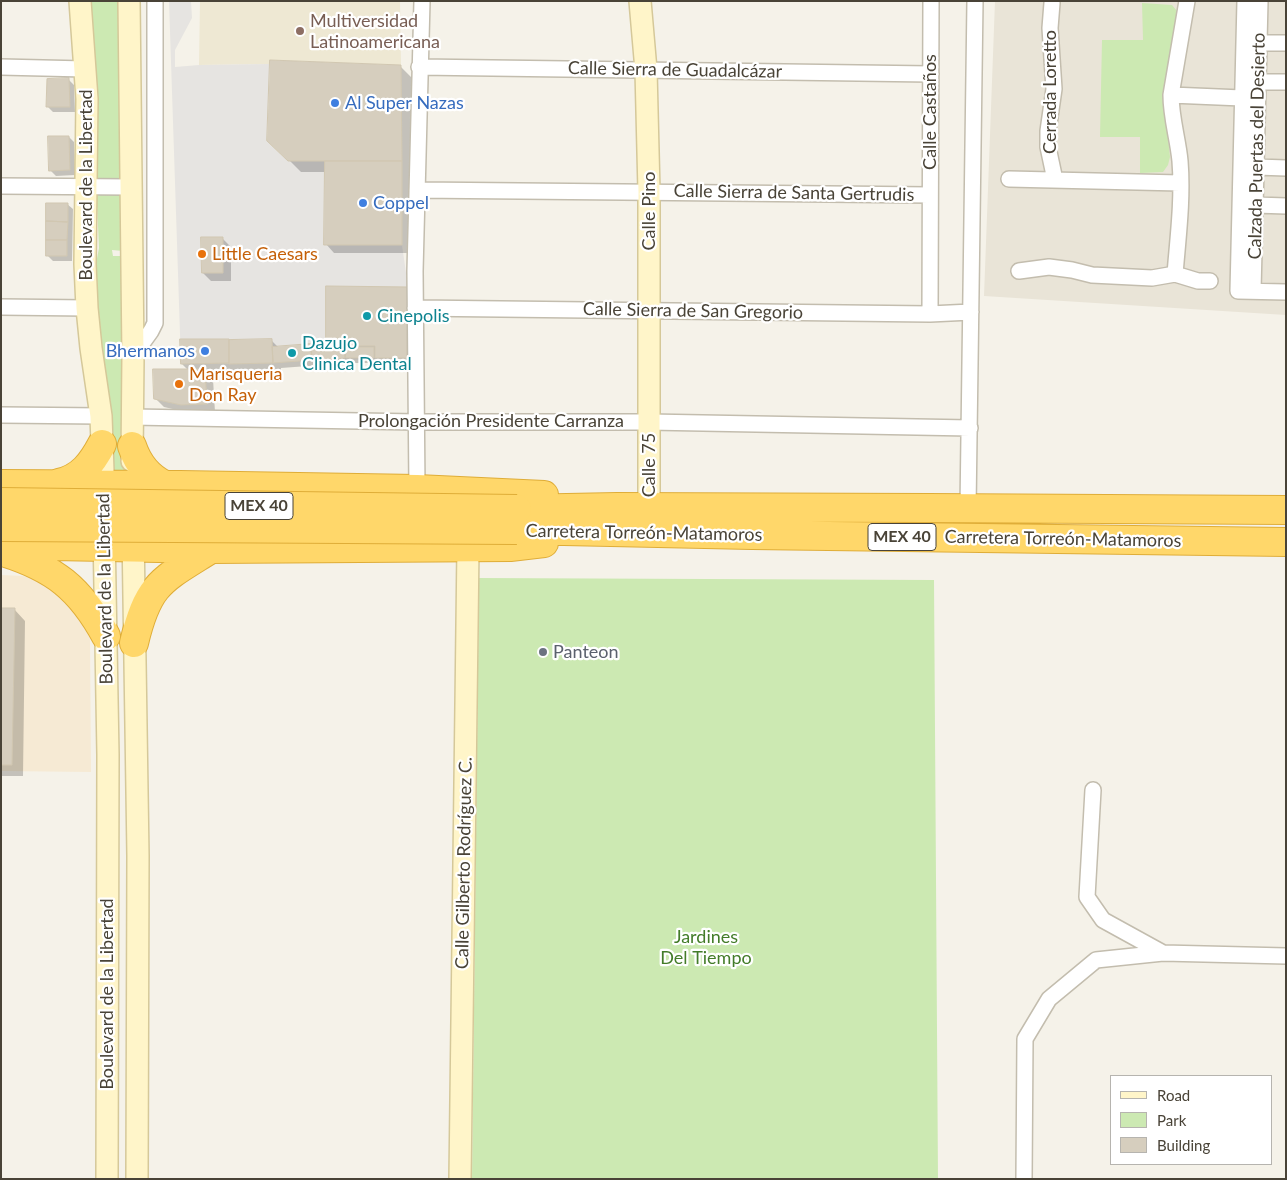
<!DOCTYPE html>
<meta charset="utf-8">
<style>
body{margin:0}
#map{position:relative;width:1287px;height:1180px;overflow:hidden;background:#f5f2e9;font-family:Lato,sans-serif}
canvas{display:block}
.frame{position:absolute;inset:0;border:2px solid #494337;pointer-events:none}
.legend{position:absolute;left:1110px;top:1075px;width:162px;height:90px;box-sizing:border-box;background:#fff;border:1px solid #b6b4af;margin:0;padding:6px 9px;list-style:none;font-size:15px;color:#494337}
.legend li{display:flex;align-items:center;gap:10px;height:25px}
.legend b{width:25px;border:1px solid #b6b4af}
</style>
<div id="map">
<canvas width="1287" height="1180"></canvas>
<div class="frame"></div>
<ul class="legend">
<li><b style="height:6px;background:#fff5c9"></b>Road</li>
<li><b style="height:14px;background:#cce9b2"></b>Park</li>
<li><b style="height:14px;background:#d6cebe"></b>Building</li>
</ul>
</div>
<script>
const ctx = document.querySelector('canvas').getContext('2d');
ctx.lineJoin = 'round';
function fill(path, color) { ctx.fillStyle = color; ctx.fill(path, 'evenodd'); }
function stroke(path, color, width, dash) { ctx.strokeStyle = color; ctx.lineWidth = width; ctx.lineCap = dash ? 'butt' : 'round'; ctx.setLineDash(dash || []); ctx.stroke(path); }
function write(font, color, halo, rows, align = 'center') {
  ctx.font = font + ' Lato,sans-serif'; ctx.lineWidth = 4.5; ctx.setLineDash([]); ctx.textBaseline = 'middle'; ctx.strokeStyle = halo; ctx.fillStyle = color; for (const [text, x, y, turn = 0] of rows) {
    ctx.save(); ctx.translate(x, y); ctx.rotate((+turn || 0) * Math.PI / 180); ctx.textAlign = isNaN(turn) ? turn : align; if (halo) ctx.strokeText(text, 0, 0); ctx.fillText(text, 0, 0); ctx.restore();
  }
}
fill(new Path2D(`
 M995 1H1286V315L984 296Z`), '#e9e4d7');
fill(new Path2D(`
 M1 575 23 576 55 584 80 615 90 639 91 772 1 771Z`), '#f6ead4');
fill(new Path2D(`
 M200 1H400L401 65 270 60 269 64 199 65Z`), '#eee8d3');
fill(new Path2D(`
 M88 1H119L123 251 112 250 113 256H129L127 479 109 482 94 274 99 248Z
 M1142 3 1172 5 1177 11 1178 19 1168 66 1165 107 1170 157 1168 165 1163 172 1140 173V137H1100L1102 40H1143Z
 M479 578 934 580 938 1179H472Z`), '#cce9b2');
fill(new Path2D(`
 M169 1H191L192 18 175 50V67L199 65 269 64 270 60 267 141 288 161H402V245L408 287 407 358 181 364Z`), '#e6e4e1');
fill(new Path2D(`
 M400 66 411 77 413 172 410 253H334L326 244V172H301L269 140Z
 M68 79 74 85 75 112H53L48 107Z
 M69 137 74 142 75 175 56 176 50 170Z
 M67 204 73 209 72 261H53L47 255Z
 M222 238 231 247V281H211L203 273Z
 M407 288 418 369H388L379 360V363H352L349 360V363L281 368V371L206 372 213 379 215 412 190 413 164 407 155 398 189 371 182 364 272 341 279 348 310 345 315 350 331 349 327 345Z
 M1 609H14L25 621 23 776H1Z`), '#0003');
const building = new Path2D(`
 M270 60 401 65 402 161H288L267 141Z
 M69 78 70 107H46L47 79Z
 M48 136H69L70 170 49 171Z
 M325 161H402V245H324Z
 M46 203H68V222L46 221Z
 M46 221 68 222 67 240H46Z
 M201 237H223V273H202Z
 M46 240H67V256H46Z
 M326 286 408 287 407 358H375V346H326Z
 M180 339H229V363L181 364Z
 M272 339 273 363 229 364V340Z
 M311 344 312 360 273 363 272 347Z
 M344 347 345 358 312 361 311 349Z
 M346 347H374V358H346Z
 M153 369H205L207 404 181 405 154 399Z
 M1 608H15L12 765H1Z`);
fill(building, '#d6cebe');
stroke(building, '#d1c7b1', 1);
const street = new Path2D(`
 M1245 1 1238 291 1286 292
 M1052 3 1050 28 1054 89 1048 131V147L1055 180
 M1259 43H1286
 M1 67 85 69
 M419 67 931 74
 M1258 82H1286
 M1171 95 1242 98
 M1257 167 1286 168
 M1009 179 1180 183
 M1 186 131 187
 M417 190 930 195
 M1256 205 1286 206
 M1019 271 1049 267 1072 270 1092 275 1152 278 1175 274 1198 281H1210
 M1175 274C1178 237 1183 198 1180 161 1178 139 1171 118 1171 95L1187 1
 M1253 291 1260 1
 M1 307 87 308
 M415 308 930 314 971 312
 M930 314 931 1
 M133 356 151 331 155 323V1
 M1 415 101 416
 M132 417 417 422H649L970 428
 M417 489 415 271 422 1
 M968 508 975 1
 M1093 790 1087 897 1103 920 1163 953
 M1024 1179 1025 1039 1049 999 1096 960 1163 953 1286 956`);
const secondary = new Path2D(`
 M80 1 87 99 85 264 87 308 91 348 101 416 104 499
 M129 1 133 356 132 461
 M640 1 646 70 649 192V507
 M104 532 108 755 107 1179
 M133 532 138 856 137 1179
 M460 1179 468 547`);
const highway = new Path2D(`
 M132 446C138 464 148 477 165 485
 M59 483C81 478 92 463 102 444
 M1 484 180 485 417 489 544 495
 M517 509 617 507 928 508 1286 510
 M517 530 752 535 1286 542
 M1 545 211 549 510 547 544 543
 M3 552C54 568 80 588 106 636
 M134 643C148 583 162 580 211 549`);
stroke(street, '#c3bdae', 18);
stroke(secondary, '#d5c899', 24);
stroke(highway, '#dfad38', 30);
stroke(street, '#fff', 15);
stroke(secondary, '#fff5c9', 21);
stroke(highway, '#ffd76a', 28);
const highwayBridge = new Path2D(`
 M1 502 517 509
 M1 527 517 530`);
stroke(highwayBridge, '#dfad38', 30, []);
stroke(highwayBridge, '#ffd76a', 28);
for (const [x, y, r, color] of [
 [300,31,5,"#8d6e63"],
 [335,103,5,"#3f7fe0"],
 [363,203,5,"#3f7fe0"],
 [202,254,5,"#e8710a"],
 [367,316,5,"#0f9aa8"],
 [205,351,5,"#3f7fe0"],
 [292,353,5,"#0f9aa8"],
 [179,384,5,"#e8710a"],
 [543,652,5,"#6b7280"]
]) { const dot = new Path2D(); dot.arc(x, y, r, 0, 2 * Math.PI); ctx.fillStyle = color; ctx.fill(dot); stroke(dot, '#fff', 2); }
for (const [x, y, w] of [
 [259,506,68],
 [902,537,68]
]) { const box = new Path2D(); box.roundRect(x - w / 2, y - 13.5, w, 27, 4); ctx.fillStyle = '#fff'; ctx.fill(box); stroke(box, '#494337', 1); }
write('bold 16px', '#494337', null, [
 ["MEX 40",259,506],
 ["MEX 40",902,537]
]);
write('18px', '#785e54', '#fff', [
 ["Multiversidad",310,21],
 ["Latinoamericana",310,42]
], 'left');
write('18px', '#494337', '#fff', [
 ["Calle Sierra de Guadalcázar",675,70,1],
 ["Cerrada Loretto",1050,92,-90],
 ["Calle Castaños",930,112,-90],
 ["Calzada Puertas del Desierto",1257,146,-89],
 ["Boulevard de la Libertad",86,185,-90],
 ["Calle Sierra de Santa Gertrudis",794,193,1],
 ["Calle Pino",649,211,-90],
 ["Calle Sierra de San Gregorio",693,311,1],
 ["Prolongación Presidente Carranza",491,421],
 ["Calle 75",649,465,-90],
 ["Carretera Torreón-Matamoros",644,533,1],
 ["Carretera Torreón-Matamoros",1063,539,1],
 ["Boulevard de la Libertad",105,589,-91],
 ["Calle Gilberto Rodríguez C.",464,863,-89],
 ["Boulevard de la Libertad",107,994,-90]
]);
write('18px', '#366cbe', '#fff', [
 ["Al Super Nazas",345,103],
 ["Coppel",373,203],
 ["Bhermanos",195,351,"right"]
], 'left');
write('18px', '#c56008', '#fff', [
 ["Little Caesars",212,254],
 ["Marisqueria",189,374],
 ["Don Ray",189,395]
], 'left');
write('18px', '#0d838f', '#fff', [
 ["Cinepolis",377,316],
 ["Dazujo",302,343],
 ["Clinica Dental",302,364]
], 'left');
write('18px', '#5b616d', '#fff', [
 ["Panteon",553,652]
], 'left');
write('18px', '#437c29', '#fff', [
 ["Jardines",706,937],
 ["Del Tiempo",706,958]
]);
</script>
